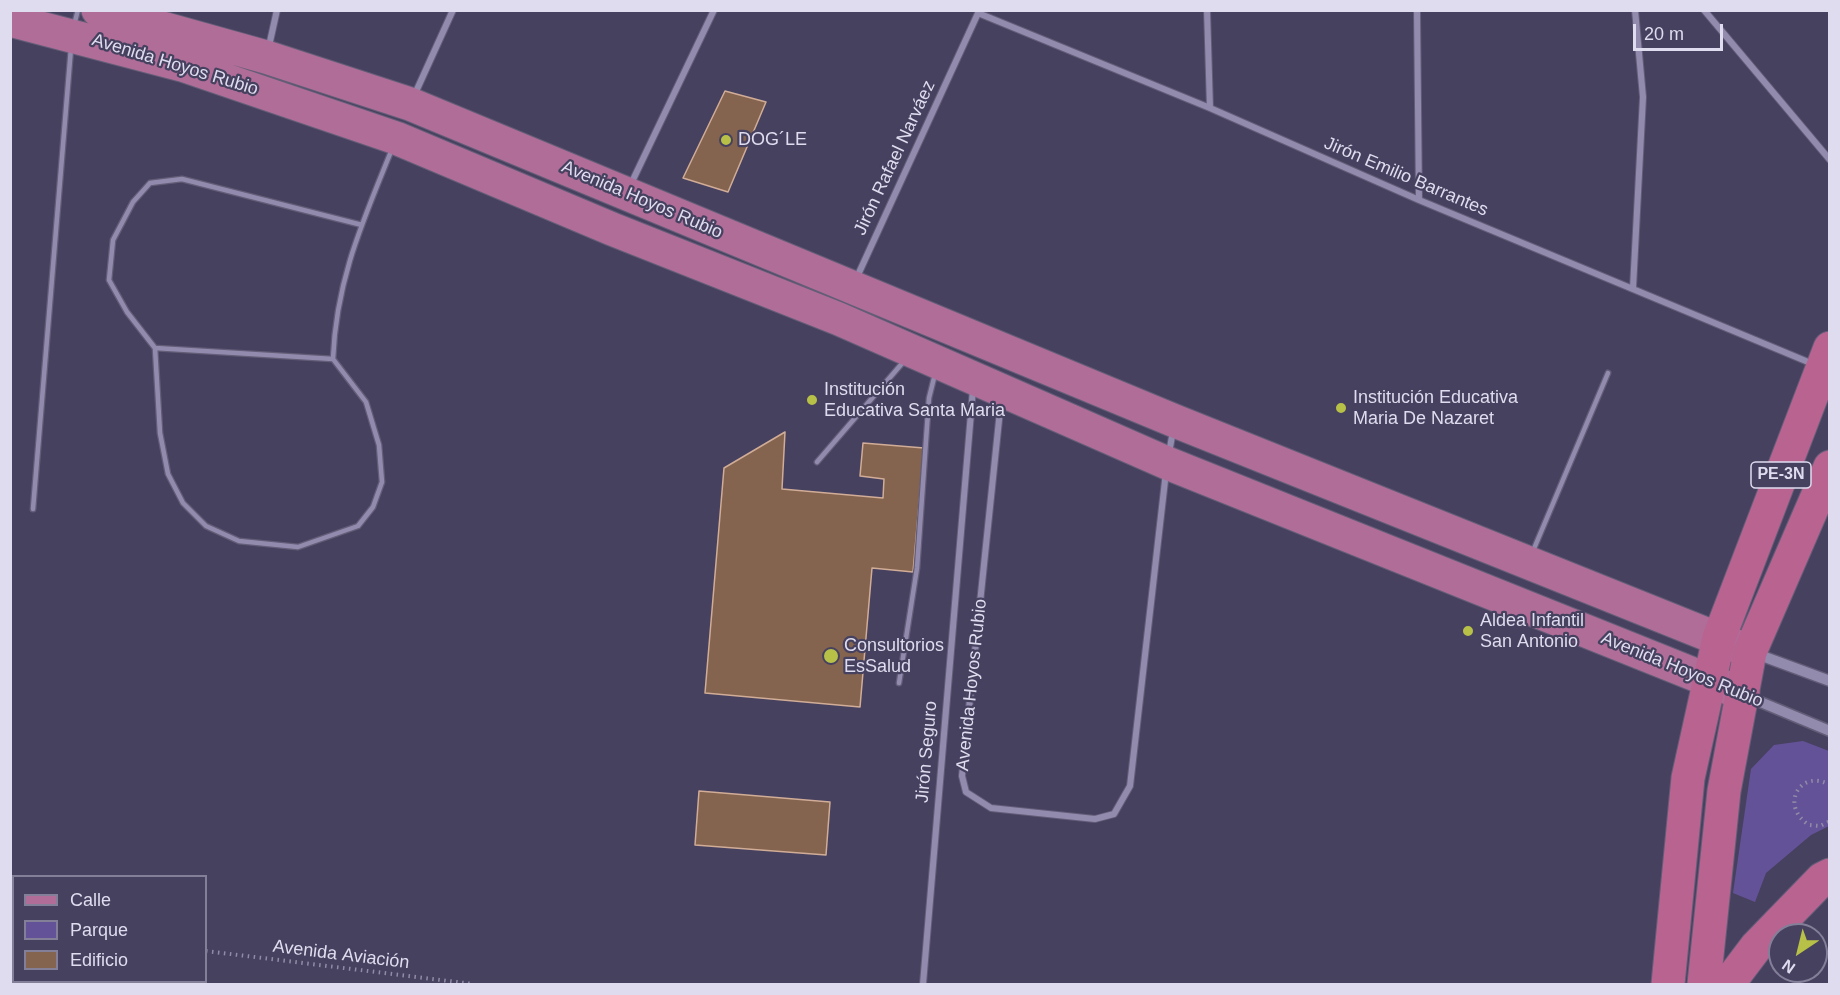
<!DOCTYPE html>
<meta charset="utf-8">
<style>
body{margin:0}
#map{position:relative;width:1840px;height:995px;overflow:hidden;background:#474160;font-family:Helvetica,sans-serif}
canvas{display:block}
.frame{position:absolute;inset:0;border:12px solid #dfdcef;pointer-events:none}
.legend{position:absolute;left:12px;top:875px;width:195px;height:108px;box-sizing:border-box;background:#474160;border:2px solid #847f99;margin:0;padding:8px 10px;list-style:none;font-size:18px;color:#dfdcef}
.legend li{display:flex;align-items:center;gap:12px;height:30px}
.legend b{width:30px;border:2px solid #847f99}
.north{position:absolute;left:1768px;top:923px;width:60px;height:60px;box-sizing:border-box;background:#474160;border:2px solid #847f99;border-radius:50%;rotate:215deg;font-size:16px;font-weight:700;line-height:24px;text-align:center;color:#dfdcef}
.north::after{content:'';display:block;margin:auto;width:21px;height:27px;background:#b8c147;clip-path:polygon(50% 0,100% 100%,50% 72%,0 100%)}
.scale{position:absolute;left:1633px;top:24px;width:90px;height:27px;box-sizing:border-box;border:3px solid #dfdcef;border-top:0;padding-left:8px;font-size:18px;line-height:21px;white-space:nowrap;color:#dfdcef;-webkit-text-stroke:4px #474160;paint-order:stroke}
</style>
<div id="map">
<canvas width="1840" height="995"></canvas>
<div class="frame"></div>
<ul class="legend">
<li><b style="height:8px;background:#af6d98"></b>Calle</li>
<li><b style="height:16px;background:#645299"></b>Parque</li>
<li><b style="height:16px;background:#84644f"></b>Edificio</li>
</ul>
<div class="north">N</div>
<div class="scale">20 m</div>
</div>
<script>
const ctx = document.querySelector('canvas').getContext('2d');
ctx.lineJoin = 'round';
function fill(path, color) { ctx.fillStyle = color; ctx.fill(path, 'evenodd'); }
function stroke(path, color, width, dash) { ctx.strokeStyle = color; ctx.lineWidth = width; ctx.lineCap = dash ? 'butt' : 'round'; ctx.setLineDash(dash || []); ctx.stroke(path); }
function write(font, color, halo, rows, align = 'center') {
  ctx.font = font + ' Helvetica,sans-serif'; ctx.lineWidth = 4.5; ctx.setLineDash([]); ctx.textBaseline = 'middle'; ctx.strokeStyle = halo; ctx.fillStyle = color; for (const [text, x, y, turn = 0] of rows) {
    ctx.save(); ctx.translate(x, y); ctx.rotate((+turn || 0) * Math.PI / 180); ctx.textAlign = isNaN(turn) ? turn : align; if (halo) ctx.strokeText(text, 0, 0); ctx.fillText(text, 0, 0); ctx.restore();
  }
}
fill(new Path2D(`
 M1803 741 1829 751V826L1811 835 1766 873 1755 902 1733 893 1751 769 1774 745Z`), '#645299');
const building = new Path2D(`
 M725 91 766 102 728 192 683 178Z
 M785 432 782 489 883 498 884 479 860 476 863 443 924 448 913 572 872 568 860 707 705 693 724 468Z
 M699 791 830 802 826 855 695 845Z`);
fill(building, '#84644f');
stroke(building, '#d1ad97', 1.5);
const service = new Path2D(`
 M74 25 78 10
 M362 225 182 179 150 183 133 202 113 240 109 280 127 312 155 348 160 433 168 474 183 503 206 526 239 541 298 547 358 526 373 507 382 482 379 445 366 402 333 359C336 280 363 221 392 149
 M155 348 333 359
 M817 462 905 360
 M33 509 71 48
 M1533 551 1608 373
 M899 683 917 568 929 398 935 374`);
const minor = new Path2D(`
 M1207 10 1210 108
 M1417 10 1419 200
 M1704 10 1830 160
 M978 13 1210 108 1419 200 1813 364
 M269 46 277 10
 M414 96 453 10
 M630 186 714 10
 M857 277 979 11
 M1633 288 1643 97 1635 10
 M1001 401 962 776 966 792 991 808 1095 819 1114 814 1130 786 1166 472
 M1169 453 1173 431
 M923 984 973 389`);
const tertiary = new Path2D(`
 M1754 653 1830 681
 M1746 696 1830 731`);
const primary = new Path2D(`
 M98 10 266 57 410 104 1175 421 1746 650
 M10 20 182 65 396 138 612 229 839 319 1167 463 1743 694`);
const trunk = new Path2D(`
 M1668 984 1688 778 1719 638 1830 348
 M1704 984 1724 791 1750 652 1830 467
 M1728 984 1756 947 1822 879 1830 875`);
stroke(service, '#635d77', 7);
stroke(minor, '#635d77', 8);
stroke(tertiary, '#635d77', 13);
stroke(primary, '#635d77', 35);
stroke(trunk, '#635d77', 35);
stroke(new Path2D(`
 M1830 785C1800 768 1779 806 1809 825L1820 826 1830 821
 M10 927 14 928
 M206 951 473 984`), '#918ca6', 4, [1.5, 4.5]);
stroke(service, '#928bae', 4.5);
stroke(minor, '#928bae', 6);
stroke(tertiary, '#928bae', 10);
stroke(primary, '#af6d98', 33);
stroke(trunk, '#b96391', 33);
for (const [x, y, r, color] of [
 [726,140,6,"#b8c147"],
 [812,400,6,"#b8c147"],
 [1341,408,6,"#b8c147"],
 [1468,631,6,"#b8c147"],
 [831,656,8,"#b8c147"]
]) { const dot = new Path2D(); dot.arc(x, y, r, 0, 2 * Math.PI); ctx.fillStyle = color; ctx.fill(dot); stroke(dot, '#474160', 2); }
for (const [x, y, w] of [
 [1781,475,60]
]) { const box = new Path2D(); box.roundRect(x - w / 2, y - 13, w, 26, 4.5); ctx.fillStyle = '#474160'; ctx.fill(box); stroke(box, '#dfdcef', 1.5); }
write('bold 16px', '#dfdcef', null, [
 ["PE-3N",1781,475]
]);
write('18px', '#dfdcef', '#474160', [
 ["Avenida Hoyos Rubio",175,65,17],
 ["Jirón Rafael Narváez",895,158,-65],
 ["Jirón Emilio Barrantes",1406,177,23],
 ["Avenida Hoyos Rubio",642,200,23],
 ["Avenida Hoyos Rubio",1682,670,22],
 ["Avenida Hoyos Rubio",972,685,-84],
 ["Jirón Seguro",927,752,-85],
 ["Avenida Aviación",341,955,7]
]);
write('18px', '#dfdcef', '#474160', [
 ["DOG´LE",738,140],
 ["Institución",824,390],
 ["Educativa Santa Maria",824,411],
 ["Institución Educativa",1353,398],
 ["Maria De Nazaret",1353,419],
 ["Aldea Infantil",1480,621],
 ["San Antonio",1480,642],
 ["Consultorios",844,646],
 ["EsSalud",844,667]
], 'left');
</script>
